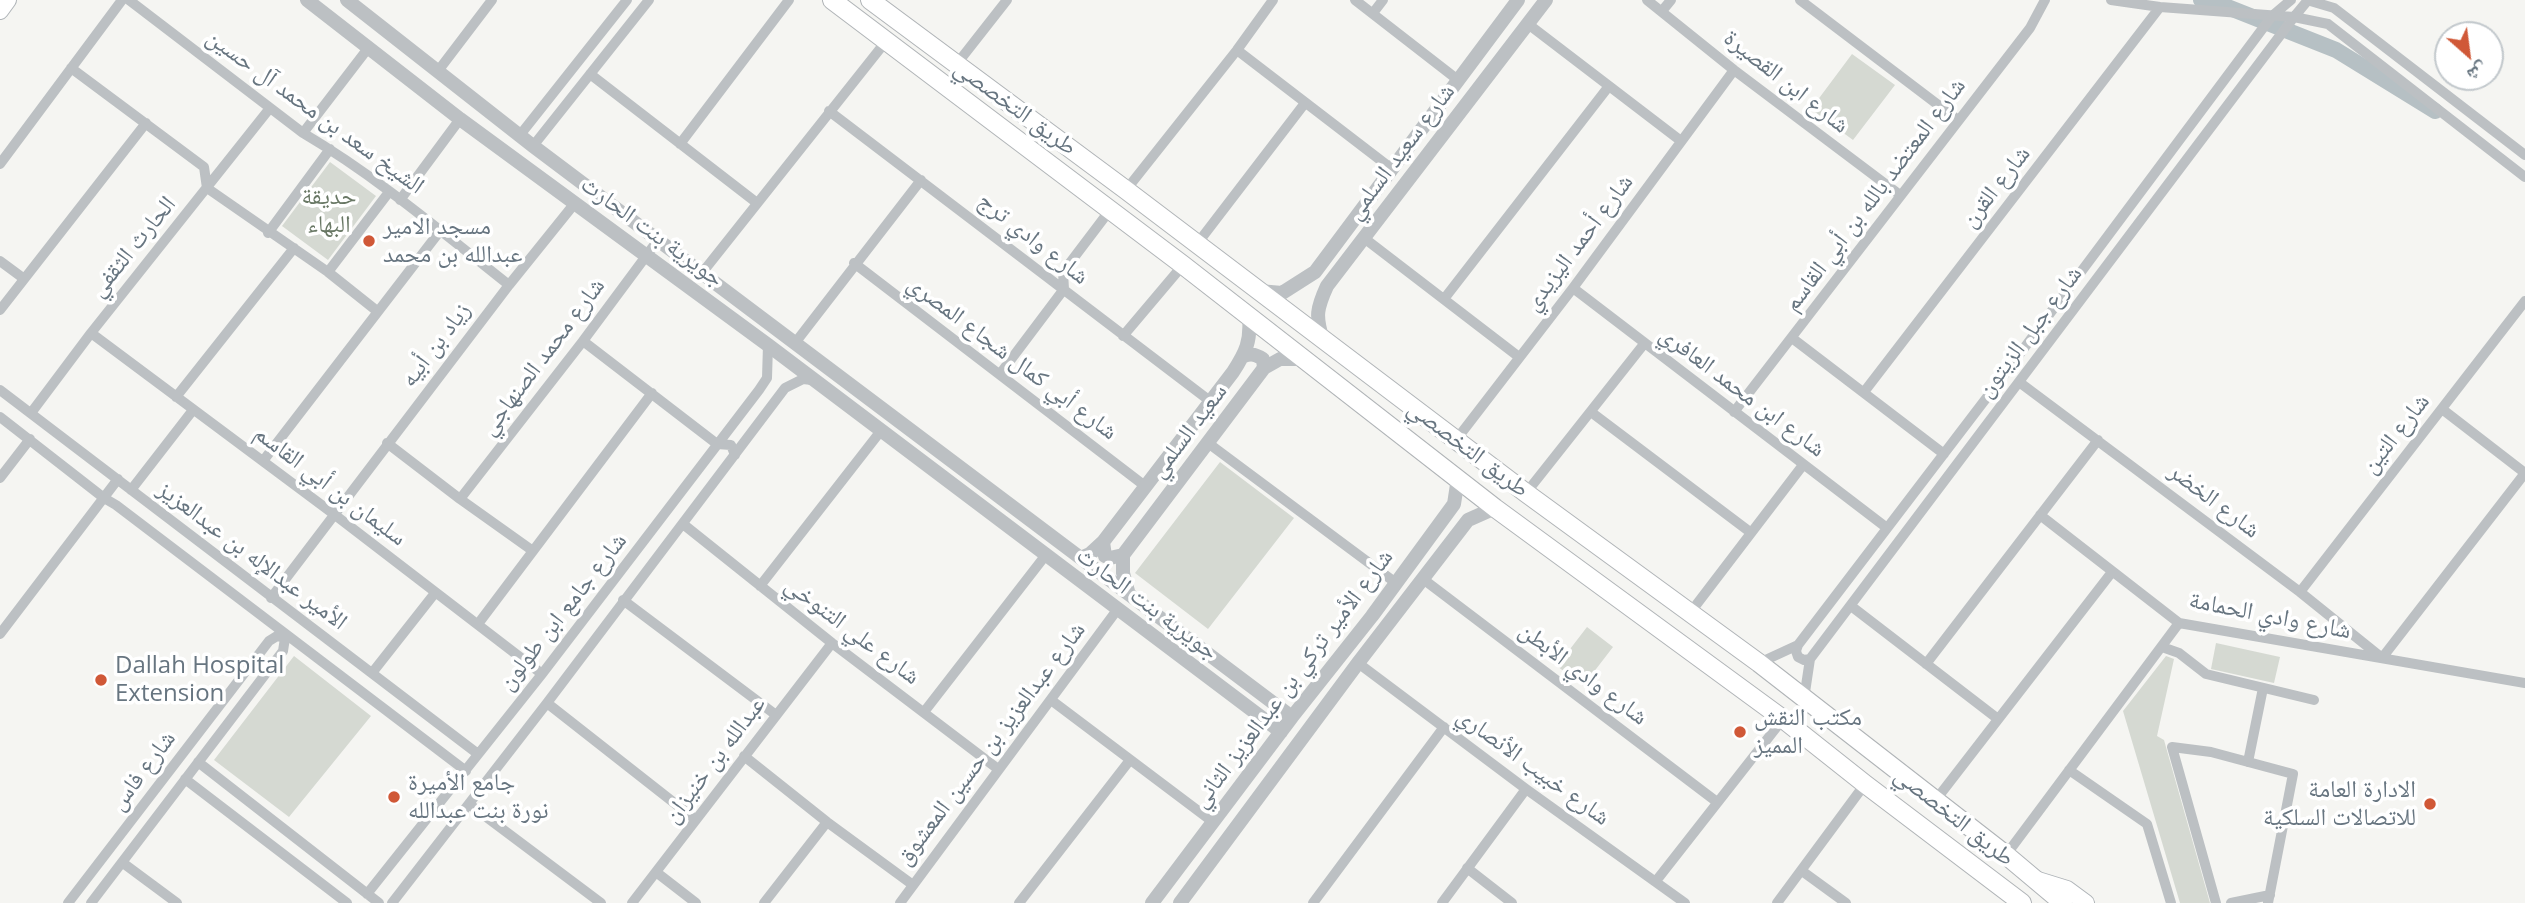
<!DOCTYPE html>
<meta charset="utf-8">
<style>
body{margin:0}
#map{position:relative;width:2525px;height:903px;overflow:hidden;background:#f5f5f2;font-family:"Open Sans","Noto Naskh Arabic",sans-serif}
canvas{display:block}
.north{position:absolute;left:2434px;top:21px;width:70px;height:70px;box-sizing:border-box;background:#fff;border:2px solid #c2c8cc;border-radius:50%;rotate:152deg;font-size:19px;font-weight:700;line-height:28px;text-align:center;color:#677580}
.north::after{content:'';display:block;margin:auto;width:24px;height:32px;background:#d05837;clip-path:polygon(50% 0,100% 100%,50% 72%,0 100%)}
</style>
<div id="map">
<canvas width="2525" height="903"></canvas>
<div class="north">ش</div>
</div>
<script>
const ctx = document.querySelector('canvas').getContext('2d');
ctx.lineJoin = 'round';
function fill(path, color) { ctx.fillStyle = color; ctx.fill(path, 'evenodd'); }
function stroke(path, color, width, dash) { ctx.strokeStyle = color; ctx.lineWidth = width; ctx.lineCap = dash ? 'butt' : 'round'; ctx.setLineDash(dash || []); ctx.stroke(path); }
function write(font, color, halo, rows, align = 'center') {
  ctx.font = font + ' "Open Sans","Noto Naskh Arabic",sans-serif'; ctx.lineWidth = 7; ctx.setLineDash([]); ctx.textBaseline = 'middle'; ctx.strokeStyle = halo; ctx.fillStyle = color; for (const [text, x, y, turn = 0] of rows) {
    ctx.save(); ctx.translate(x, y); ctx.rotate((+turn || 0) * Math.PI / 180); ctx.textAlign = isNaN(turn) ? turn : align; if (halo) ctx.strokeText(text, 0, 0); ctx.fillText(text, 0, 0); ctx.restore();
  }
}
fill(new Path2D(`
 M1852 54 1895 85 1853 140 1811 109Z
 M330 162 376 196 328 260 282 226Z
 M1220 462 1294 518 1208 629 1135 573Z
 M1587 627 1613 647 1583 686 1557 666Z
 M2216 643 2280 657 2274 683 2211 669Z
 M294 656 371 716 289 817 214 760Z
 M2166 656 2174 659 2157 736 2164 740 2210 903H2180L2123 711Z`), '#d5d9d2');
stroke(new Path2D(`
 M2201 0 2225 6 2336 50 2435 111`), '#b6c0c4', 16);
const secondary = new Path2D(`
 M0 11 8 0
 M2038 880 2067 889 2086 903`);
const primary = new Path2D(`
 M832 0 1183 265 1495 508 1783 719 1865 784 2022 903
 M870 0 1126 190 1526 493 1759 663 2006 855 2063 903`);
stroke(secondary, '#afb4b8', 18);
stroke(primary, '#b0b4b7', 20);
stroke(new Path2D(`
 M129 0 303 133C376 176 442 232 509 285
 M1355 0 1458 80
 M1647 0 1734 70 1900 195
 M1800 0 1958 120
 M2111 0 2160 7 2294 17 2328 24 2525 177
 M2307 0 2334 8 2525 155
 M1662 11 1671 0
 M1373 13 1383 0
 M1528 24 1681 141
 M1237 50 1392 169
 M956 65 1007 0
 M71 68 204 167 207 188 328 272 377 311
 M438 71 492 0
 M590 74 757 203
 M829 111 1210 401
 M303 133 369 47
 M520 135 627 0
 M680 144 789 0
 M533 146 649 0
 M0 164 122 0
 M1126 190 1237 50 1273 0
 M400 200 460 119
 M268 233 330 149
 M1364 238 1519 357
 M1197 244 1305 103
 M0 261 23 278
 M854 263 1145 486
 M328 272 389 192
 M702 273 887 40
 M1573 288 1887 528
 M1444 299 1609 86
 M0 310 146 123
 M91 333 335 515 542 674
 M1123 336 1183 265
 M1792 338 1944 454
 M583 341 717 444 731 445 735 455
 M795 343 921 180
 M1000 374 1064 289 1063 272 1110 210
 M2019 382 2300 592 2382 658 2525 473
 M0 390 478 754
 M1864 392 2160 7
 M176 397 294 248
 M2442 409 2525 473
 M1591 412 1750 532
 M1734 412 2030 28 2045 0
 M31 413 91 333 270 108
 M0 417 104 498 116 505 466 771
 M1456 440 1573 288 1734 70
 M387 443 460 499 533 551
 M1208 443 1396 583
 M263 461 440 231
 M0 478 30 439
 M131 490 193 410
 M1526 493 1644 344
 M460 499 583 341 658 240
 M2040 515 2179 623 2525 683
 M683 524 832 643 998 769
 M1423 579 1717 802
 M760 586 880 432
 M2300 592 2525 301
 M271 598 509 285 575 203
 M623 600 776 715
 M1851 606 1998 719
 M1690 613 1803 465
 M478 624 652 393
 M0 634 118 479
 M1798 645 1796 651 1798 657 1804 660 1810 659
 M2162 647 2179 653 2206 674 2314 700
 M1358 663 1526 789 1685 903
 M1759 663 1798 645 2007 371 2272 16 2291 0
 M1926 664 2098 440
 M372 673 435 593
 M1804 699 1810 659 2294 17 2308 0
 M1051 700 1213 822
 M547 703 696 820
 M924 712 1045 556
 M744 756 827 822 913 885
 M198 762 379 903
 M2248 762 2263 688
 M2069 770 2147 824 2171 903
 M185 779 347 903
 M1935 801 2112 572
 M469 804 601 903
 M2006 855 2179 623
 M123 863 177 903
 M1467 868 1512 903
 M1802 871 1846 903
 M656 872 696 903
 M1656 881 1783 719
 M367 894 542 674 759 390 767 378 768 345
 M68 903 269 641 277 636 285 638 283 651 91 903
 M392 903 547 703 785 388 803 379 812 380
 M632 903 832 643
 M764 903 827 822
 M900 903 1117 610
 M1019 903 1130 760
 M1313 903 1444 727
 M1442 903 1526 789
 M1777 903 1865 784
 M2216 903 2172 747 2211 752 2293 774 2268 903
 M2231 903 2270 895`), '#bcc0c3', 10);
stroke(new Path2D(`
 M307 0 460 119 768 345 1281 732
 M347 0 533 146 1292 717
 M1259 291 1282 293 1315 272 1518 0
 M1323 340C1315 316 1317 308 1327 286L1546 0
 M1244 356C1252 353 1256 355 1263 359L1264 368
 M1103 542 1105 556 1110 558 1123 555
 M1081 558 1090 554 1103 542 1233 372C1246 352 1251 341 1249 318
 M1128 591 1123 573V555L1264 368 1280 359H1305
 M1152 903 1292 717 1372 616 1454 504 1458 478
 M1180 903 1358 663 1468 520 1495 508`), '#bcc0c3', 14);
stroke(secondary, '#fff', 16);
stroke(primary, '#fff', 18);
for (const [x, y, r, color] of [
 [369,241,7,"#d05837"],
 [101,680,7,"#d05837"],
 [1740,732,7,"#d05837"],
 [394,797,7,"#d05837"],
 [2430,804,7,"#d05837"]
]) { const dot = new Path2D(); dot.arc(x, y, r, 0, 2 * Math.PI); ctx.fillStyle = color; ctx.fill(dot); stroke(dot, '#fff', 2.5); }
write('24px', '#677580', '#fff', [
 ["شارع ابن القصيرة",1786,82,38],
 ["طريق التخصصي",1015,108,36],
 ["الشيخ سعد بن محمد آل حسين",315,112,36],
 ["شارع سعيد السلمي",1401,152,-53],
 ["شارع القرن",1996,187,-52],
 ["شارع المعتضد بالله بن أبي القاسم",1875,195,-53],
 ["جويرية بنت الحارث",652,232,36],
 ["شارع وادي ترج",1033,239,38],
 ["شارع أحمد اليزيدي",1579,243,-53],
 ["الحارث الثقفي",133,247,-51],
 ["شارع جبل الزيتون",2030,332,-53],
 ["زياد بن أبيه",436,345,-53],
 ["شارع محمد الصنهاجي",543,357,-53],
 ["شارع أبي كمال شجاع المصري",1012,358,37],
 ["شارع ابن محمد العافري",1742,392,37],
 ["سعيد السلمي",1189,431,-53],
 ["شارع التين",2396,434,-52],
 ["طريق التخصصي",1468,449,37],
 ["سليمان بن أبي القاسم",330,486,37],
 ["شارع الخضر",2214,501,37],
 ["الأمير عبدالإله بن عبدالعزيز",252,556,37],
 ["جويرية بنت الحارث",1147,604,37],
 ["شارع جامع ابن طولون",563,612,-52],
 ["شارع وادي الحمامة",2270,616,11],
 ["شارع علي التنوخي",852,631,37],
 ["شارع وادي الأبطن",1583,674,37],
 ["شارع الأمير تركي بن عبدالعزيز الثاني",1293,679,-53],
 ["شارع عبدالعزيز بن حسين المعشوق",991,744,-53],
 ["عبدالله بن خنيزان",715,760,-53],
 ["شارع خبيب الأنصاري",1533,767,36],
 ["شارع فاس",143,771,-53],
 ["طريق التخصصي",1954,817,38]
]);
write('24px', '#697865', '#fff', [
 ["حديقة",329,197],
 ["البهاء",329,225]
]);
write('24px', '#677580', '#fff', [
 ["مسجد الامير",383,227],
 ["عبدالله بن محمد",383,255],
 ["Dallah Hospital",115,666],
 ["Extension",115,694],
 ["مكتب النقش",1754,718],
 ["المميز",1754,746],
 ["جامع الأميرة",408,783],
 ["نورة بنت عبدالله",408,811],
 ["الادارة العامة",2416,790,"right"],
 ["للاتصالات السلكية",2416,818,"right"]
], 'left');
</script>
